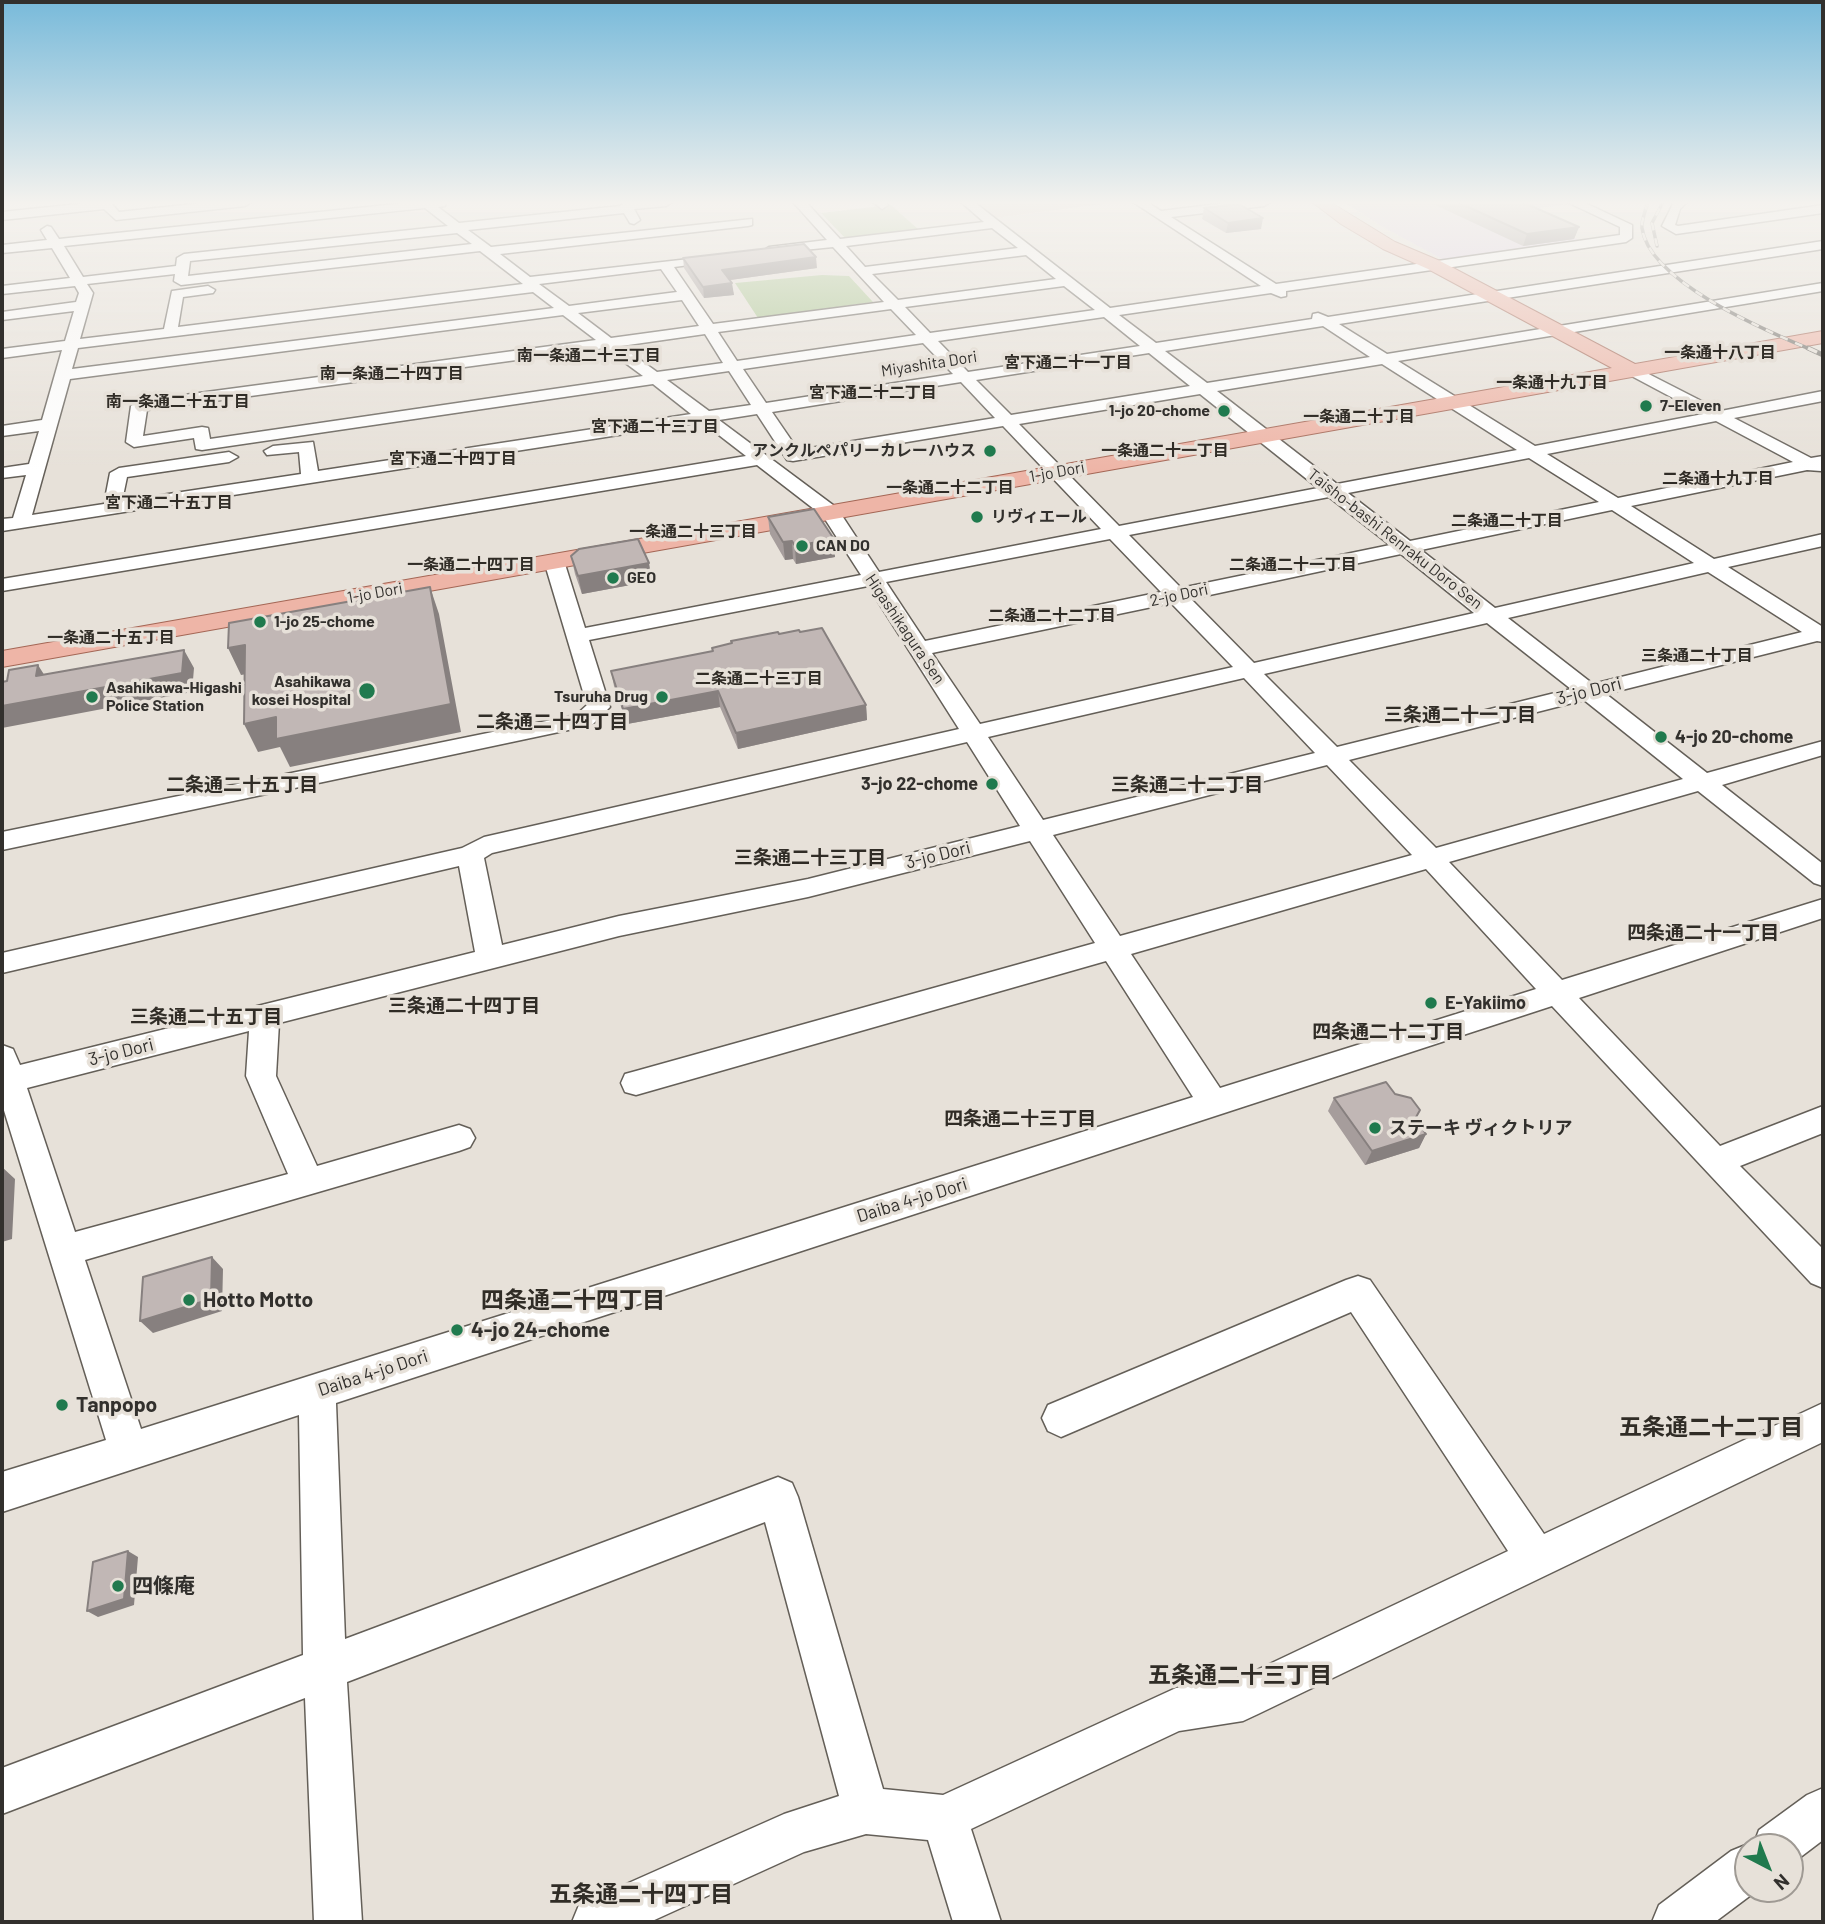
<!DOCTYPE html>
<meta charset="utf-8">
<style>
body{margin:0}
#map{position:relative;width:1825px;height:1924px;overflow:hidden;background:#e7e1d9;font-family:Barlow,sans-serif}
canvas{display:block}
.frame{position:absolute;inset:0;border:4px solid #32302d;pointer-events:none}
.north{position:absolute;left:1734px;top:1833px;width:70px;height:70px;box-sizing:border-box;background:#e7e1d9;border:2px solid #9f9a94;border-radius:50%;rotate:138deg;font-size:19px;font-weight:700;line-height:28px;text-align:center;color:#32302d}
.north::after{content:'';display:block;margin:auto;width:24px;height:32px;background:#207a4e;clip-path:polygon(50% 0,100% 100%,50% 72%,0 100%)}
</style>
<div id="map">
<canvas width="1825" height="1924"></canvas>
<div class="frame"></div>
<div class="north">N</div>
</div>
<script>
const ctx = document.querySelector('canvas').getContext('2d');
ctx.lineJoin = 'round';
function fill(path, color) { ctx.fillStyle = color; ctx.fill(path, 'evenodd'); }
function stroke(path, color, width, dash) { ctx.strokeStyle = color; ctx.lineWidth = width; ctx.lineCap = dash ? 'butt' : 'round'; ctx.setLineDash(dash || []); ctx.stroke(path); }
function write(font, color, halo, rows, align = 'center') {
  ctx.font = font + ' Barlow,"Noto Sans JP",sans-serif'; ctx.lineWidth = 7; ctx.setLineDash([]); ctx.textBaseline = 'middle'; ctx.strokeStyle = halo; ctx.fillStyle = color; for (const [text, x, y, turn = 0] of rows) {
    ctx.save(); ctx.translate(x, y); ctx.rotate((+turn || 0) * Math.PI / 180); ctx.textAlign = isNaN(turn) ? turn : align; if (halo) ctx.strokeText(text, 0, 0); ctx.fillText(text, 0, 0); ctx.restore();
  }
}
fill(new Path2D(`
 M1344 202H1564L1568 204 1517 211 1582 241 1444 260 1381 226Z`), '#e1d2e6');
fill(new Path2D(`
 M976 202H1116L996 218Z`), '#e7d5c4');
fill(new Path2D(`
 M891 205 919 230 846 239 821 213Z
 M822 275 849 276 873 302 758 318 735 283Z`), '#a8c48d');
const minor = new Path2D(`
 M98 202H110L119 212 212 202H251L245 206 116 220 104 209 2 220V212Z
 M416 202H446L445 206 438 207 459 223 620 206 626 202H672L666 206 634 209 640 220 634 224 630 223 624 213 468 230 491 247 752 219V225L748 226 500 254 530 277 689 259V265L674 267 713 324 884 302 833 247 764 254 763 251 769 247 827 240 793 202H806L840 239 984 222 961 202H974L1110 308 1261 286 1133 202H1147L1161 211 1235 202H1270L1264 206 1171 217 1276 284 1620 235V227L1567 202H1583L1632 225V238L1626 242 1286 291V296L1281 297 1271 293 1119 315 1156 343 1312 319 1313 314 1318 313 1328 317 1823 241V249L1339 324 1387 354 1823 283V291L1398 361 1535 446 1703 414 1626 373 1623 370 1631 365 1721 411 1823 391V401L1734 418 1811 458 1823 456 1821 471 1807 470 1631 506 1714 559 1823 534V546L1728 567 1823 627V642L1817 641 1606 694 1707 773 1823 741V755L1722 785 1823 864V886L1814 883 1698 791 1449 862 1562 980 1823 899V918L1579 998 1720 1146 1823 1106V1133L1740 1166 1823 1249V1288L1811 1283 1552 1006 336 1403 345 1639 778 1477 792 1483 798 1497 883 1789 943 1795 1176 1688 1240 1678 1508 1551 1351 1312 1061 1437 1048 1431 1042 1418 1048 1405 1346 1280 1358 1276 1370 1280 1544 1534 1823 1403V1442L1258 1714 1243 1721 1179 1731 971 1829 1001 1922H953L928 1840 866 1834 804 1852 650 1922H572L579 1905 784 1814 839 1796 765 1522 347 1682 362 1922H314L305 1698 2 1814V1768L303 1655 299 1415 2 1512V1472L106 1440 2 1104V1045L13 1049 20 1065 475 952 459 866 2 973V953L462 848 484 837 959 729 868 586 589 640 610 707 592 725 2 850V832L576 715 587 705 544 561 547 557 554 555 564 561 585 628 861 575 823 516 757 465 2 591V579L746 456 702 422 2 531V519L13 518 26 475 2 478V468L29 464 39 431 2 436V426L42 420 62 350 2 358V349L65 341 74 311 2 320V312L76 302 79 293 75 286 2 294V286L70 278 52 248 2 253V245L47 240 41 230 47 226 51 227 59 239ZM425 208 448 226 184 254 177 258 176 266 83 277 64 246ZM992 228 1018 248 865 267 846 246ZM457 233 472 244 188 276 190 261ZM480 251 523 284 178 327 183 297 213 293 215 290 208 286 172 291 164 329 80 339 93 293 87 284 175 274 174 281 181 285ZM1026 255 1056 279 898 300 872 274ZM661 269 677 292 569 306 539 284ZM1064 286 1095 310 930 333 905 307ZM533 292 554 308 72 369 78 348ZM682 300 699 326 611 338 578 313ZM891 309 916 335 737 361 718 332ZM563 315 596 340 139 401 131 406 126 442 134 447 194 438 196 449 202 450 653 384 691 414 318 471 313 442 273 446 264 451 267 455 299 452 301 474 122 501 127 477 229 462 238 457 229 452 119 468 110 473 104 504 32 515 70 379ZM1104 317 1140 346 968 372 938 341ZM1323 326 1370 357 1207 383 1165 351ZM705 334 723 363 657 372 621 346ZM923 343 953 374 766 403 743 369ZM605 348 643 376 210 439 208 428 202 427 143 436 147 410ZM1149 353 1190 386 1011 415 976 380ZM1382 364 1517 450 1337 484 1217 391ZM729 371 751 405 709 411 667 380ZM961 382 995 418 798 450 772 412ZM1200 394 1318 488 1119 526 1019 424ZM757 414 787 460 793 461 1003 426 1101 529 879 572 837 508 719 420ZM1716 421 1793 462 1618 498 1547 454ZM1529 458 1599 502 1410 541 1348 493ZM1329 497 1390 545 1181 588 1129 535ZM1612 510 1694 563 1495 608 1421 550ZM1110 539 1161 592 925 641 886 582ZM1401 554 1474 613 1254 663 1191 599ZM1708 572 1802 632 1593 684 1508 618ZM1171 603 1233 667 980 724 932 653ZM1487 623 1571 689 1337 747 1264 674ZM1244 678 1315 753 1043 820 988 737ZM1584 700 1683 779 1436 848 1349 760ZM967 742 1020 826 808 879 619 916 502 945 484 858 492 853ZM1327 765 1412 855 1120 936 1053 835ZM1030 841 1095 943 636 1071 625 1074 621 1083 625 1092 636 1095 1106 961 1193 1097 141 1429 85 1260 459 1151 470 1147 475 1138 470 1129 459 1125 317 1166 276 1076 279 1023 619 936 808 897ZM1426 869 1536 989 1220 1088 1131 954ZM249 1031 246 1076 288 1174 75 1232 27 1088Z
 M873 202H886L888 205 882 209Z
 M1674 202H1687L1680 209 1675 225 1678 226 1823 205V213L1676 234 1662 226Z
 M1823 1788V1840L1790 1865V1847H1748V1889H1759L1715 1922H1652L1659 1905 1731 1851 1748 1844 1753 1846 1759 1830 1807 1795Z`);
const major = new Path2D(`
 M1312 202H1330L1395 242 1440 261 1635 364 1823 331V343L2 667V651L1612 368 1428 269 1383 249 1341 224Z`);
stroke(minor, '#645f58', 3);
stroke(major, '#a46756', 2);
fill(minor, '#fff');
fill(major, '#eeb5a7');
const railFar1 = new Path2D(`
 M1648 202C1646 209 1641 221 1642 228 1649 282 1767 331 1812 350
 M1657 246 1652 223 1663 202`);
const rail = new Path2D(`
 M1808 348 1823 355`);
stroke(railFar1, '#73706b', 3.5);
stroke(rail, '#73706b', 5);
stroke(railFar1, '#e7e1d9', 2.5, [8]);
stroke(rail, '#e7e1d9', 3.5, [10]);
fill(new Path2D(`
 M1429 202H1539L1526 204 1579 227 1574 239 1523 246Z
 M1204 208 1261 229 1226 233 1202 219Z
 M683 258 817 268 730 280 734 295 704 298 684 268Z
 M768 517 835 557 796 564 793 559 785 560 770 534Z
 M571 556 652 581 582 594 575 574Z
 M800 632 866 705 867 720 738 749 720 707 627 724 614 686 611 671 713 651 712 648 731 644V641L779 634Z
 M1334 1098 1415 1119 1426 1134 1419 1148 1365 1165 1328 1111Z`), '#a69d9c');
fill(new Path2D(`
 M1263 218 1261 229 1226 233 1228 223Z
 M1579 227 1574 239 1523 246 1527 234Z
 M816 257 817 268 723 281 722 270Z
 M732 283 734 295 704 298 703 287Z
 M834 539 835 557 796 564 795 546Z
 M792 541 793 559 785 560 783 542Z
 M649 563 652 581 582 594 578 576Z
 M430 587 439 614 461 732 290 767 280 747 258 752 244 724Z
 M245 645 259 672 241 675 228 648Z
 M184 650 194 668 192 692 2 728V706Z
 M38 665 50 684 36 676Z
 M718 691 720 707 627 724 623 709Z
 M866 705 867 720 738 749 736 733Z
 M1426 1134 1419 1148 1365 1165 1372 1151Z
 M2 1167 15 1179 12 1239 2 1242Z
 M212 1257 223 1269 222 1311 153 1333 140 1321Z
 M128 1551 138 1557 134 1605 98 1617 87 1611Z`), '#87807f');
const building = new Path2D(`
 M1457 202H1522L1579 227 1527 234Z
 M1239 204 1263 218 1228 223 1204 208Z
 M804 244 816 257 722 270 732 283 703 287 683 258Z
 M814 509 834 539 795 546 792 541 783 542 768 517Z
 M638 539 649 563 578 576 571 556 579 549Z
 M430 587 451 704 276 739V717L244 724 245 645 228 648 229 623Z
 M822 628 866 705 736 733 718 691 623 709 611 671 713 651 712 648 732 643 731 641 778 632 779 634 799 630 800 632Z
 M184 650 182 673 2 706V682L7 681 9 670 38 665 36 676Z
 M1386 1082 1395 1094 1411 1098 1420 1110 1415 1119 1426 1134 1372 1151 1334 1098Z
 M212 1257 211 1299 140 1321 143 1277Z
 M128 1551 124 1599 87 1611 93 1562Z`);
fill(building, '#c1b7b5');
stroke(building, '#87807f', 2);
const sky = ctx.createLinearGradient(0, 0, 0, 471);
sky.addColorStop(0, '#78bada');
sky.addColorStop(0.43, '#f4f2ee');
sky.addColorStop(1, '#f4f2ee00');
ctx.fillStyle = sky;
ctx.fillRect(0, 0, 1825, 471);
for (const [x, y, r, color] of [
 [1646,406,7,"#207a4e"],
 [1224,411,7,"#207a4e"],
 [990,451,7,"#207a4e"],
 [977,517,7,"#207a4e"],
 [802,546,7,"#207a4e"],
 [613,578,7,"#207a4e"],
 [260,622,7,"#207a4e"],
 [367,691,9,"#207a4e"],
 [92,697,7,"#207a4e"],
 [662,697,7,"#207a4e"],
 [1661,737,7,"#207a4e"],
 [992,784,7,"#207a4e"],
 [1431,1003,7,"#207a4e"],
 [1375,1128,7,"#207a4e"],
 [189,1300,7,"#207a4e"],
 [457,1330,7,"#207a4e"],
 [62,1405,7,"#207a4e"],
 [118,1586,7,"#207a4e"]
]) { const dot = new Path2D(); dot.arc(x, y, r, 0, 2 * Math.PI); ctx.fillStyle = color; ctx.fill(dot); stroke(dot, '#e7e1d9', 2.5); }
write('bold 16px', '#302c26', '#e7e1d9', [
 ["一条通十八丁目",1720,353],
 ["南一条通二十三丁目",589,356],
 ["宮下通二十一丁目",1068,363],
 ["南一条通二十四丁目",392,374],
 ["一条通十九丁目",1552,383],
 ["宮下通二十二丁目",873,393],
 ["南一条通二十五丁目",178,402],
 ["一条通二十丁目",1359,417],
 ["宮下通二十三丁目",655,427],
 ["一条通二十一丁目",1165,451],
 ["宮下通二十四丁目",453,459],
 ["二条通十九丁目",1718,479],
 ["一条通二十二丁目",950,488],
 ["宮下通二十五丁目",169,503],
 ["二条通二十丁目",1507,521],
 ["一条通二十三丁目",693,532],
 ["一条通二十四丁目",471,565],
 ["二条通二十一丁目",1293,565],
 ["二条通二十二丁目",1052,616],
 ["一条通二十五丁目",111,638],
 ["三条通二十丁目",1697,656],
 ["二条通二十三丁目",759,679]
]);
write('16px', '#32302d', '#e7e1d9', [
 ["Miyashita Dori",929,364,-9],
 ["1-jo Dori",1057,472,-10],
 ["Taisho-bashi Renraku Doro Sen",1395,539,38],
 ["1-jo Dori",375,593,-10],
 ["2-jo Dori",1179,595,-12],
 ["Higashikagura Sen",905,629,56]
]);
write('bold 16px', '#32302d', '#e7e1d9', [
 ["7-Eleven",1660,406],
 ["1-jo 20-chome",1210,411,"right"],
 ["アンクルぺパリーカレーハウス",976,451,"right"],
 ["リヴィエール",991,517],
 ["CAN DO",816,546],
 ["GEO",627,578],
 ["1-jo 25-chome",274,622],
 ["Asahikawa",351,682,"right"],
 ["kosei Hospital",351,700,"right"],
 ["Asahikawa-Higashi",106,688],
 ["Police Station",106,706],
 ["Tsuruha Drug",648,697,"right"]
], 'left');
write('18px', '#32302d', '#e7e1d9', [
 ["3-jo Dori",1589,691,-14],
 ["3-jo Dori",938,855,-14],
 ["3-jo Dori",121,1052,-14],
 ["Daiba 4-jo Dori",912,1200,-17],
 ["Daiba 4-jo Dori",373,1373,-18]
]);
write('bold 18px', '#32302d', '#e7e1d9', [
 ["4-jo 20-chome",1675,737],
 ["3-jo 22-chome",978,784,"right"],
 ["E-Yakiimo",1445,1003],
 ["ステーキ ヴィクトリア",1389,1128]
], 'left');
write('bold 19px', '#302c26', '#e7e1d9', [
 ["三条通二十一丁目",1460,715],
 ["二条通二十四丁目",552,722],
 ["二条通二十五丁目",242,785],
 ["三条通二十二丁目",1187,785],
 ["三条通二十三丁目",810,858],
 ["四条通二十一丁目",1703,933],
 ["三条通二十四丁目",464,1006],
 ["三条通二十五丁目",206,1017],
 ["四条通二十二丁目",1388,1032],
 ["四条通二十三丁目",1020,1119]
]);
write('bold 21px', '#32302d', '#e7e1d9', [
 ["Hotto Motto",203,1300],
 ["4-jo 24-chome",471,1330],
 ["Tanpopo",76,1405],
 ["四條庵",132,1586]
], 'left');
write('bold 23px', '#302c26', '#e7e1d9', [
 ["四条通二十四丁目",573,1300],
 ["五条通二十二丁目",1711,1427],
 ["五条通二十三丁目",1240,1675],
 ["五条通二十四丁目",641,1894]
]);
</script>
